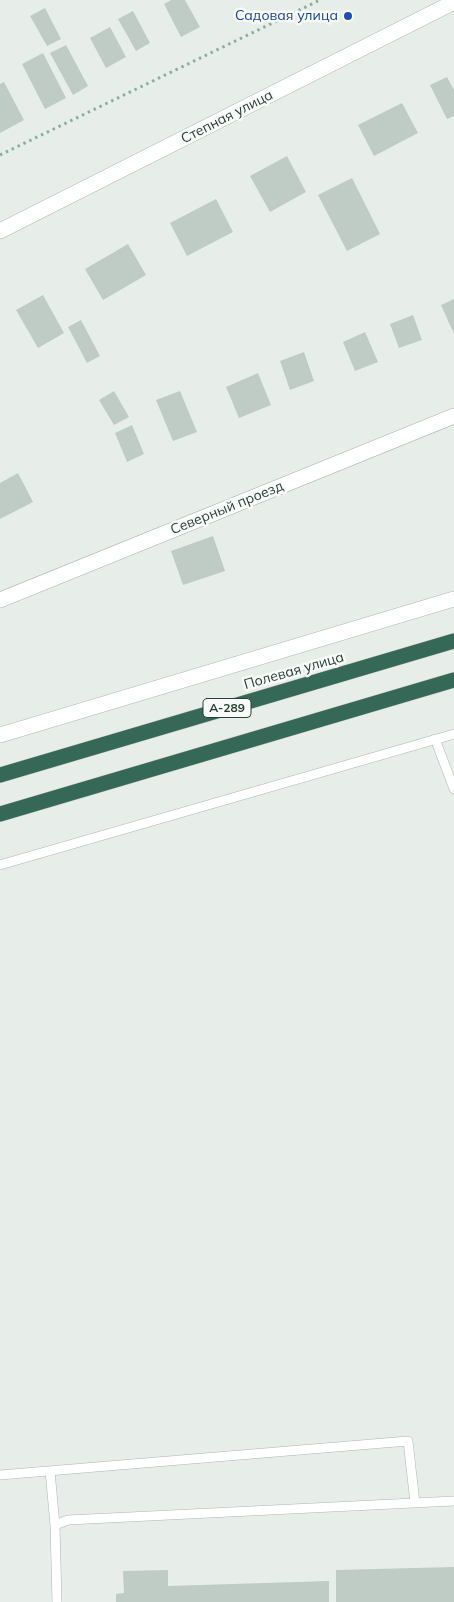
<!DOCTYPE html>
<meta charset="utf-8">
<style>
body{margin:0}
canvas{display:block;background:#e7eeea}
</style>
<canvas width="454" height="1602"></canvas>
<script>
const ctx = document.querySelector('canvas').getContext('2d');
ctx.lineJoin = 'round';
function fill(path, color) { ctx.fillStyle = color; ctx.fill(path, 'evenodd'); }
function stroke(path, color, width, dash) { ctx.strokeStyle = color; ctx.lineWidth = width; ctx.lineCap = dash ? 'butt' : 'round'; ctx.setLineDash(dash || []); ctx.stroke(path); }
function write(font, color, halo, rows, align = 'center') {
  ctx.font = font + ' Mulish,sans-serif'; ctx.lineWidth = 5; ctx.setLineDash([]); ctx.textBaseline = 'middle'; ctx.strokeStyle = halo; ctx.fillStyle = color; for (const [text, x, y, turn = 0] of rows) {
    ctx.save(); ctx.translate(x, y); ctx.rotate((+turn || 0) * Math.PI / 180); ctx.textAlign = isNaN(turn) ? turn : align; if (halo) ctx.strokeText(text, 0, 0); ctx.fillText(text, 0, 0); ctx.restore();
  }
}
fill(new Path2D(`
 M171 0H185L200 27 181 37 164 4Z
 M45 8 61 39 47 46 30 16Z
 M133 11 150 43 136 51 118 19Z
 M110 27 126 57 106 68 90 38Z
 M66 45 88 86 73 95 50 53Z
 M43 53 66 98 45 109 22 64Z
 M447 77 454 90V116L447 119 430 85Z
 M4 82 24 120 0 133V84Z
 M402 103 418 133 374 156 358 125Z
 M287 156 306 192 270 212 250 176Z
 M352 178 380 234 347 251 318 195Z
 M216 199 233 232 187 256 170 223Z
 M128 244 146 275 103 300 85 269Z
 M43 295 64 333 38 348 16 310Z
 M454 299V334L441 305Z
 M413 315 422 340 399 348 390 324Z
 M81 320 100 356 87 363 68 327Z
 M365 332 378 362 355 371 343 342Z
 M304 352 314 381 290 390 280 361Z
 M258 373 271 405 239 418 226 387Z
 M114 391 129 417 114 425 99 400Z
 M180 391 197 432 173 441 156 400Z
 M132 425 144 454 127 462 115 433Z
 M18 473 33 502 0 519V483Z
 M213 536 225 571 183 585 171 551Z
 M454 1567V1602H336V1570Z
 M168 1570V1586L329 1581V1602H116V1594L124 1593 123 1571Z`), '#bfcbc5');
const lane = new Path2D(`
 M435 739 454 789
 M0 865 454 734
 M50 1471 55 1525
 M0 1475 408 1441 415 1503
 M57 1602 55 1525 68 1520 454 1501`);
const street = new Path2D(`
 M0 600 454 416`);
const secondary = new Path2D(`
 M0 231 454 2
 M0 735 454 599`);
const highway = new Path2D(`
 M0 775 454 641
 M0 814 454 680`);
stroke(lane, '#aab6b0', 10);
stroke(street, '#aab6b0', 16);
stroke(secondary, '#a6b9b0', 16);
stroke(highway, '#c3c9c6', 16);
stroke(new Path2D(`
 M0 155 320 0`), '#8aae9e', 3, [2.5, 4]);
stroke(lane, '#fff', 9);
stroke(street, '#fff', 15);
stroke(secondary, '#fff', 15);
stroke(highway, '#356857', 15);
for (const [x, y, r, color] of [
 [348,16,5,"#1a4fb4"]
]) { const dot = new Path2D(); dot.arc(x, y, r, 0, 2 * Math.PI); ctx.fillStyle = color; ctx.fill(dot); stroke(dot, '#f7faf8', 2); }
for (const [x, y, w] of [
 [227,708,48]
]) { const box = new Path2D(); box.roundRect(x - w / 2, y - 9.5, w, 19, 4); ctx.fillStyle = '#f7faf8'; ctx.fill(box); stroke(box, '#273f35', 1); }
write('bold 12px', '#273f35', null, [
 ["А-289",227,708]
]);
write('14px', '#164399', '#f7faf8', [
 ["Садовая улица",338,16]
], 'right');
write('14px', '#273f35', '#f7faf8', [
 ["Степная улица",227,117,-27],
 ["Северный проезд",227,508,-22],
 ["Полевая улица",294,671,-16]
]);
</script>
